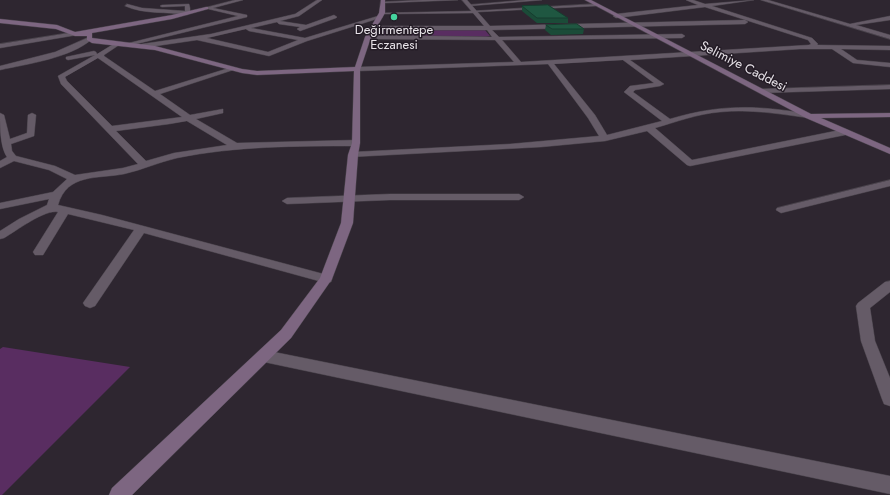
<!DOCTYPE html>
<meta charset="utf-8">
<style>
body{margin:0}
canvas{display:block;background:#2e2630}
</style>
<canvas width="890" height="495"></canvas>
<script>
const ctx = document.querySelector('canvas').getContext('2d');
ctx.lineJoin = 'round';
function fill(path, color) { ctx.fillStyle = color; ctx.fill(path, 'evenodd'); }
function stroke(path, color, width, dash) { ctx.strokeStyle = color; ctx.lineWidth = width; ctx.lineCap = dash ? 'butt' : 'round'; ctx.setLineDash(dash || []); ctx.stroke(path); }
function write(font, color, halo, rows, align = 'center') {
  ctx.font = font + ' Jost,sans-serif'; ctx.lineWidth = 3; ctx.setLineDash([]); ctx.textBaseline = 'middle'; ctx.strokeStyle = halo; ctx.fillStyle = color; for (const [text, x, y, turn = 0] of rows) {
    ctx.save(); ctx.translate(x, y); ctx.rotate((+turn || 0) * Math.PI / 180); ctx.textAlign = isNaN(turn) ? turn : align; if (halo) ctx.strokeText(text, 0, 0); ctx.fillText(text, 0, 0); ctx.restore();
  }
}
fill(new Path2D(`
 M386 30H485L490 36 486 37 385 36 383 31Z
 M3 347 130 367 2 495H0V349Z`), '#592d61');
const lane = new Path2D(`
 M422 0H458L384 3 382 2Z
 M526 0H542L469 6 467 5Z
 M595 4 596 6 477 12 475 13 382 14 380 13 472 11Z`);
const street = new Path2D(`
 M235 0H243L213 8 247 15V17L128 46 125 44 238 16 204 8Z
 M317 0H322L299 16 280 21 306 25 334 15 337 17 336 18 300 31 297 29 300 27 279 24 277 22 251 28 305 38 378 16 383 17 307 41 269 56 197 40 142 48 139 46 142 44 211 34 295 14ZM246 29 249 31 298 40 268 52 207 38Z
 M462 0H467L490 26 745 20 748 22 745 24 492 30 499 37 682 34 685 36 682 38 502 40 521 62 809 45 811 44 808 40 705 7 616 18 613 16 616 14 698 5 686 0H693L705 4 754 0 712 6 812 38 818 44 817 45 890 46V50L841 49 857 60 890 63V67L853 63 832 49H800L630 60 664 84 660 86 635 90 633 92 670 119C720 104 757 105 809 114L813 116 809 118C780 114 750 109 720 112 697 114 676 122 655 128L692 160 845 129 849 132 845 135 690 166 687 165 647 131 605 141 541 147 350 157 348 155 353 152 510 144 599 136 588 118 548 64 358 71 355 69 358 67 514 62 495 40 368 39 365 37 368 35 492 37 487 30H373L370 28 373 26H484ZM623 60 654 83 630 86 624 92 662 121 607 135 595 115 554 64Z
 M761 0H768L850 24 890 16V20L856 25 890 35V39Z
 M127 4 142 8 185 11V6L162 7 160 6 162 5 189 4 190 8V13L187 15C166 11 145 15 125 6Z
 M75 32 77 33V35L0 48V44Z
 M87 38 92 39C71 58 27 64 0 70V66L55 52Z
 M117 42 122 43 104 55V56L155 91 229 68H233V70L160 94 190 115 223 109V113L196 119 237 143 356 140 360 143 356 146C296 146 236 146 177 158 159 162 142 170 124 174 98 179 67 173 58 205L102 215 331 276 332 279 331 282 326 283 144 233 95 306 90 308 85 306 83 303 134 230 68 214 43 255H35L33 252 58 212C45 209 16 231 4 238L0 239V231L19 219 47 205 49 199 0 209V203L53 192 67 179 49 170 14 161 0 168V161L7 157C0 147 0 126 0 113L4 115 10 139 27 133 28 115 32 113 36 115 34 136 11 144 12 151 16 156 55 166 75 175 123 168 138 164 61 84 58 76 95 55 68 60 66 59V57L94 51 96 52 97 54ZM98 58 182 117 112 126 67 81 65 77ZM187 121 227 145 174 153 146 161 116 131 169 124Z
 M890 85V89L761 93 757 91 761 89Z
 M890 180V186L781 213 776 210 777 208Z
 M390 194H519L524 197 519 200H390L287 204 282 201 287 198Z
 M890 281V292L870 308 875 341 890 378V406L884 404 882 399 861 341 856 306 858 303 885 282Z
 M264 350 890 476V494L264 362 259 360 256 356 259 352Z`);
const secondary = new Path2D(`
 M381 0H385V13L371 37 360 70V143L358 155 353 223 332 279 291 338 132 495H109L112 488 281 330 320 278 341 223 348 155 352 143 354 71 257 75 242 73 155 50 92 43 87 40V36H75L56 29 0 23V19L57 25 75 32 172 15 206 7H208V9L172 19 92 33V38L155 46 242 69 257 71 355 67 365 37 379 13Z
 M585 0H591L811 114 890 113V117L821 118 890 148V154L806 118Z`);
stroke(lane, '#48424a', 1);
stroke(street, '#48424a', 1);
stroke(secondary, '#48424a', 1);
fill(lane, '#655b67');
fill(street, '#655b67');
fill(secondary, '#7d6681');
fill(new Path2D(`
 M522 6 568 18V23H537L522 11Z
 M546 25 584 29 583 34 551 35 545 30Z`), '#1b4b38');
const building = new Path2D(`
 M548 5 568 18H537L522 6Z
 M577 24 584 29H552L546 25Z`);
fill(building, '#1f5741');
stroke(building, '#163d2e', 1);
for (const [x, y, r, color] of [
 [394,17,4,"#45d49f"]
]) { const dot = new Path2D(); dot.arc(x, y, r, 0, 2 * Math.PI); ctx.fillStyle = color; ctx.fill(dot); stroke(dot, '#241c26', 1.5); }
write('13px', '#e8e3e9', '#241c26', [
 ["Değirmentepe",394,31],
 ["Eczanesi",394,46]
]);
write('13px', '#e8e3e9', '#241c26', [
 ["Selimiye Caddesi",743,67,27]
]);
</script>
